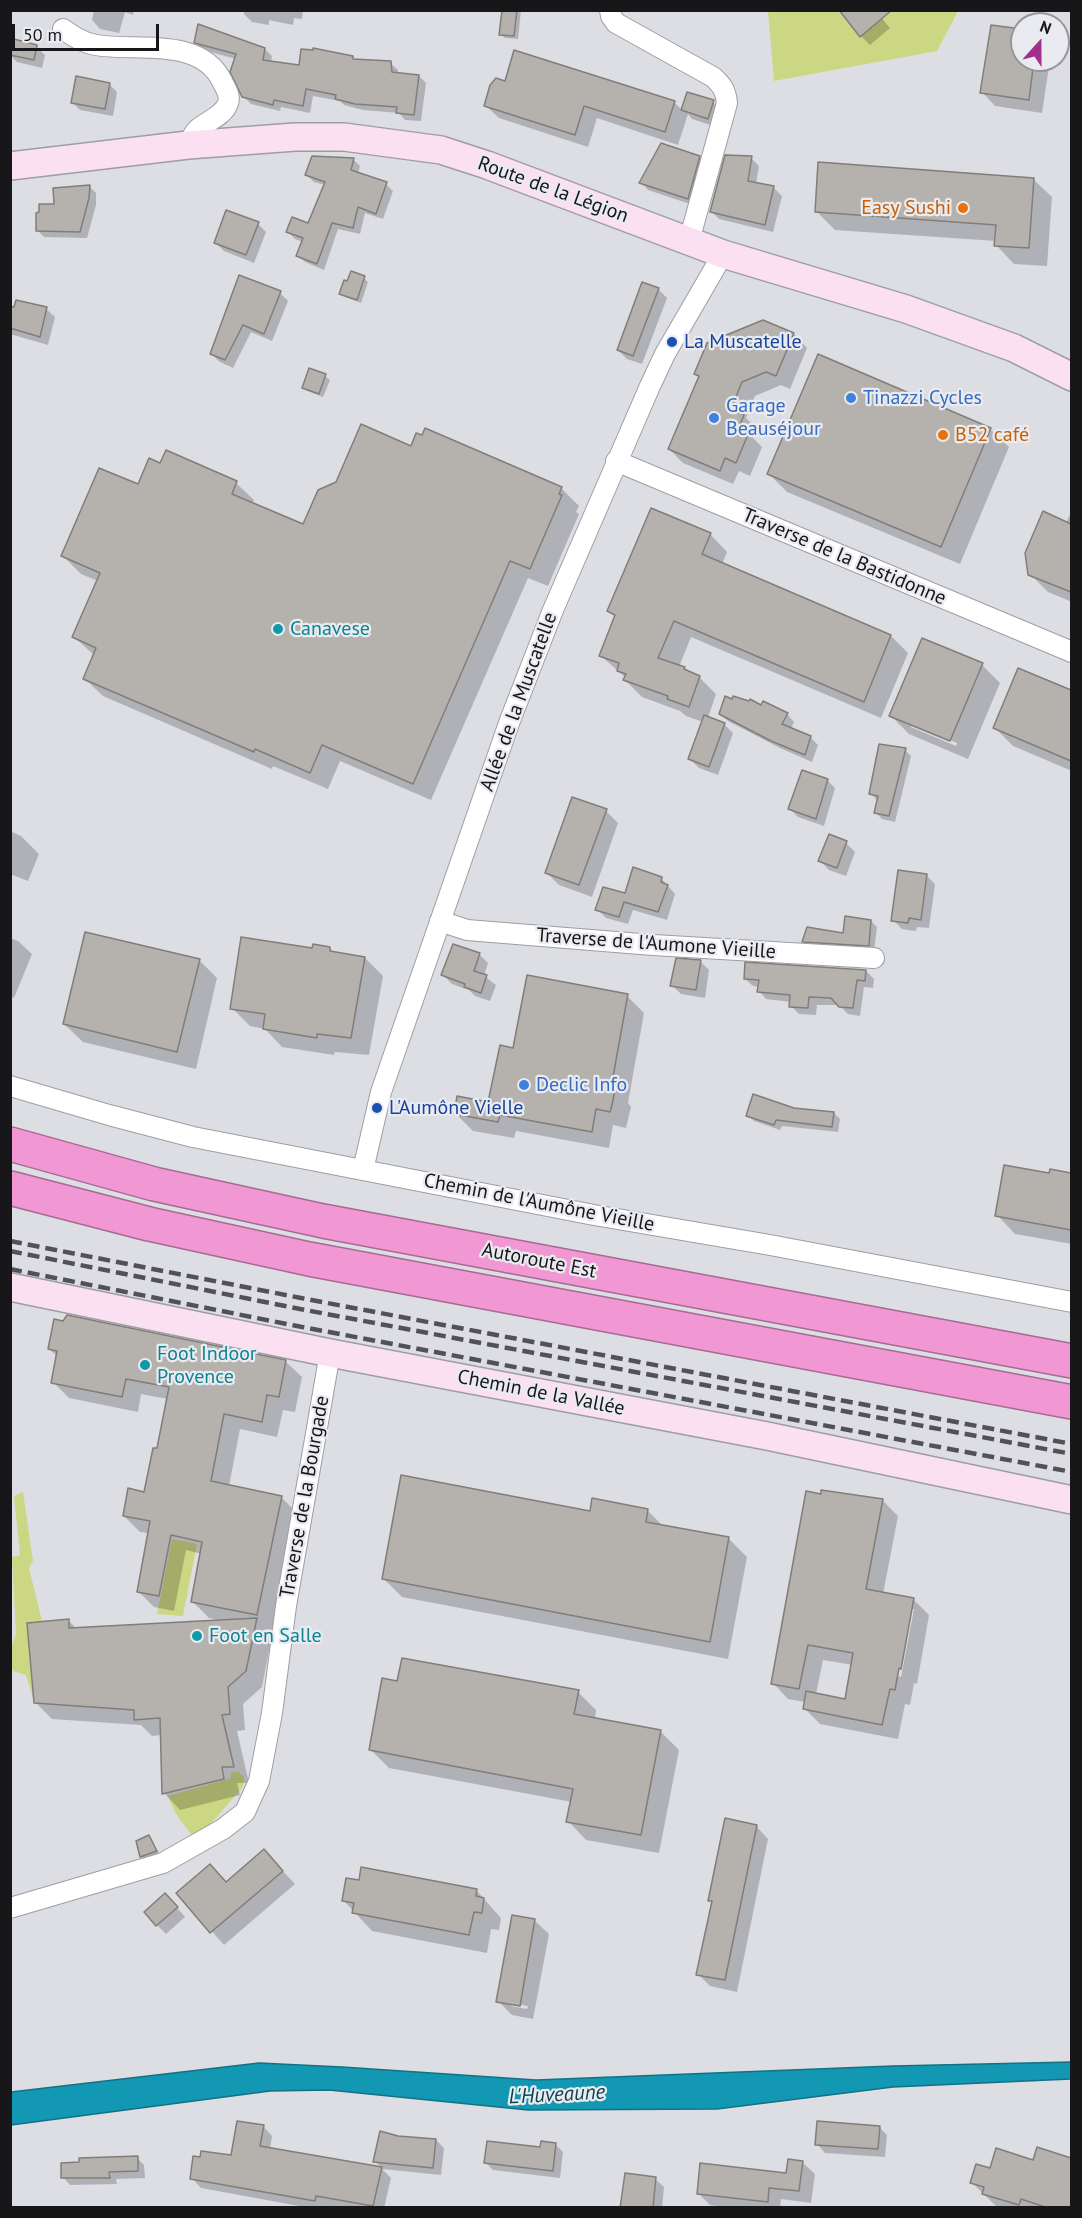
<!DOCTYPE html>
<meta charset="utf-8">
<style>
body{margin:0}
#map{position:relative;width:1082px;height:2218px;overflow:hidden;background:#dddee4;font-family:"PT Sans",sans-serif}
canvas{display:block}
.frame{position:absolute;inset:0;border:12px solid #17171a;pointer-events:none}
.north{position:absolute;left:1010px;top:12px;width:60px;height:60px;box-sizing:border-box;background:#eaebf1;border:2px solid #96969b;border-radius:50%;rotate:21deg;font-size:16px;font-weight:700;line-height:24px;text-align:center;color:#17171a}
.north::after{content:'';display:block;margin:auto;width:21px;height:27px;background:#a1308d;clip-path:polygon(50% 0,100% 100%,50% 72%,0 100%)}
.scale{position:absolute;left:12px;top:24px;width:147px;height:27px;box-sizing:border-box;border:3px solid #17171a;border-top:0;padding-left:8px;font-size:18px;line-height:21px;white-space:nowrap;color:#17171a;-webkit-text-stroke:4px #eaebf1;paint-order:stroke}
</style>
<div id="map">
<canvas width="1082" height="2218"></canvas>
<div class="frame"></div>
<div class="north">N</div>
<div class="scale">50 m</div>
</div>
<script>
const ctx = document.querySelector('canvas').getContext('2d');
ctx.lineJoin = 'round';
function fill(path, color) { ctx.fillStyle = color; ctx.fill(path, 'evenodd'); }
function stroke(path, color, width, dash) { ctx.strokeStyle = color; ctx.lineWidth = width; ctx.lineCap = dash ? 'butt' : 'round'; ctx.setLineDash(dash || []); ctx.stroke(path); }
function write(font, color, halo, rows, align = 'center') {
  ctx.font = font + ' "PT Sans",sans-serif'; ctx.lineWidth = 4.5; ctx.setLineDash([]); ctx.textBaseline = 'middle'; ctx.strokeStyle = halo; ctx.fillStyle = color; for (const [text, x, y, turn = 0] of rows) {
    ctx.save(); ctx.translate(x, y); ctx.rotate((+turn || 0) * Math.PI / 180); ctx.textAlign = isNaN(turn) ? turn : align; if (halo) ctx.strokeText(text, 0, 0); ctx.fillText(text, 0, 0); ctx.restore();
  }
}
fill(new Path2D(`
 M768 11H958L937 51 774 81Z
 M23 1492 33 1561 29 1568 42 1621 27 1623 33 1698 26 1675 13 1671C8 1658 11 1647 16 1634L12 1557 20 1555 14 1496Z
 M172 1539 197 1544 183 1616 157 1614Z
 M231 1772H238L244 1777 243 1787 200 1836 191 1834C180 1820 175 1814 168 1796L225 1780 231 1778Z`), '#ccd783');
const water = new Path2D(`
 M1072 2062 1071 2079 893 2087 717 2109 528 2110 329 2090 270 2091 11 2125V2092L259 2063 342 2067 536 2080 893 2066Z`);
fill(water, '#1298b2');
stroke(water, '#147184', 1.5);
fill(new Path2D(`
 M94 10H134L133 15 125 12 119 33 100 29 92 20Z
 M244 10H303L302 19 294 18 293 25 269 20V25L252 22 244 14Z
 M504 10H521L518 39 505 38 500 34Z
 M875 10 890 28 870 45 861 36Z
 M1022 30V60H1050L1042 113 995 106 982 92Z
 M196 42 265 49 272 56 271 62 300 66 353 57 356 60 390 63 398 70V74L419 76 426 83 421 121 405 120 399 113 363 110 344 105 340 101 313 96 310 113 281 107 280 111 251 104 243 96 236 59 203 50Z
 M10 43 36 46 45 55 42 68 17 62 12 57 10 64Z
 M109 84 117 92 113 116 80 110 72 102Z
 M688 94 713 102 722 111 717 127 692 119 688 114 678 145 597 118 588 147 499 118 485 105 674 102 683 111Z
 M699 157 707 165 696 206 648 190 641 182Z
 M751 158 759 166 756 184 774 188 782 196 773 232 719 219 711 211Z
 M353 159 360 166 358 174 386 184 393 191 383 219 365 213 360 234 338 229 324 270 305 262 298 256 303 242 295 239 288 232 309 225 325 185 314 182 307 175Z
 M1033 179 1052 197 1047 266 1014 264 996 245V241L835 230 816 211Z
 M89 186 96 193V205L87 238 44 237 37 230 56 205Z
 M258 224 266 232 254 263 224 251 215 242Z
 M240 277 280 293 288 301 272 341 251 332 233 368 220 362 211 354Z
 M364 278 368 282 361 303 345 297 341 293Z
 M658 289 667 298 642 364 627 359 618 350Z
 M10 308 46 309 55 317 48 345 10 334Z
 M794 334 807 348 790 389 781 385 755 396 746 418 757 429 753 438 762 447 750 476 739 471 733 484 683 463 669 449 700 378 695 373Z
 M310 370 325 376 330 380 323 397 308 391 304 387Z
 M990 429 1009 447 960 564 787 492 769 474Z
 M412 448 561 488 579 506 576 512 579 514 548 586 528 578 431 800 340 761 328 789 273 766 272 769 103 696 85 679 95 656 74 637 98 581 81 574 63 556 161 465 236 483 254 500 252 504 304 526Z
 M1072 510V602L1048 592 1030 574 1066 523Z
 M710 534 727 552 722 564 891 636 908 653 881 718 691 637 679 667 699 677 716 694 708 718 724 724 733 733 718 775 699 768 690 759 703 722 686 716 680 711 642 697 625 680 626 678 601 656 615 617 609 611Z
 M982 665 1000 683 968 759 909 734 891 716ZM911 723 957 743 956 746 911 727Z
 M1019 670 1072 692V771L1013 746 995 728Z
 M733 701 787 714 794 722 791 729 810 737 818 745 812 762 780 748 728 721 720 714Z
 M905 750 911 756 895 822 882 819 876 813 877 800 871 794Z
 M827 780 835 788 824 826 798 817 790 809Z
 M606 811 618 823 592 897 559 885 547 873Z
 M10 831 21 836 39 854 28 881 10 874Z
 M846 843 855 852 846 876 829 870 820 861Z
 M926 875 935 884 929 928 917 927 916 931 902 929 893 920Z
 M661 878 675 894 667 920 633 910 628 924 606 918 597 909Z
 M871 921 877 927 874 951 809 947 803 941 844 935Z
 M10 938 18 941 32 954 14 998 10 997Z
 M330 948 334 953 365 958 383 976 369 1055 335 1052 334 1055 282 1047 265 1029 250 1026 232 1008 313 950Z
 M479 954 488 963 484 976 496 985 490 1001 475 996 469 990 452 984 443 975Z
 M199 960 217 978 196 1069 83 1042 64 1024Z
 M700 961 709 970 705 998 681 994 672 985Z
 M866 971 874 979 873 988 864 987 860 1016 848 1014 839 1005H817L816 1015 799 1014 791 1006V1002L766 999 759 991V987L753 986 745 979Z
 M627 996 644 1013 628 1103 631 1107 626 1128 613 1125 609 1148 516 1131 514 1138 473 1131 456 1114 490 1103 515 1049Z
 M754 1096 794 1108 834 1113 840 1119 838 1132 782 1126 780 1130 754 1121 748 1115Z
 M1051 1170 1072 1174V1244L1015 1234 997 1215 1050 1175Z
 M49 1349 285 1361 302 1377 295 1412 283 1410 277 1437 240 1429 229 1486 282 1498 298 1514 273 1630 266 1629 272 1635 262 1687 243 1704 245 1730 237 1731 249 1783H237L240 1795 180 1810 164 1793 162 1735 152 1736 141 1725 52 1719 35 1702 68 1620 77 1629 220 1620 209 1618 193 1602 202 1554 186 1550 174 1611 154 1607 138 1591 149 1533 140 1532 124 1516 145 1493 159 1450 168 1399 141 1394 138 1412 69 1398 53 1382 58 1357Z
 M882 1500 898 1516 883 1594 913 1599 929 1615 917 1684 914 1683 910 1705 905 1704 898 1739 820 1724 804 1708 805 1702 788 1699 773 1683ZM911 1609H914L901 1677 898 1676ZM823 1660 853 1665 846 1701 816 1694Z
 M647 1510 663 1526 729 1539 747 1557 728 1659 402 1597 384 1579 591 1513Z
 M399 1683 578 1692 596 1710 595 1719 661 1732 679 1750 659 1853 586 1840 568 1821 572 1802 389 1768 370 1749Z
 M756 1826 768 1839 737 1992 710 1986 698 1974 713 1903 710 1900Z
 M149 1837 160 1855 145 1861 141 1857Z
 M264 1851 295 1884 224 1945 178 1893 227 1884Z
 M477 1891 501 1918 499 1930 491 1929 487 1953 372 1931 344 1901Z
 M174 1904 185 1917 166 1934 157 1925Z
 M535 1921 549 1934 533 2019 512 2015 498 2001ZM511 2003 528 2006 527 2009 511 2006Z
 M263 2126 272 2136 270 2149 382 2169 375 2161 398 2137 436 2140 444 2148 441 2175 382 2169 391 2178 384 2208H310L201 2188 192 2178 232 2157Z
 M879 2127 887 2135 885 2157 825 2153 817 2144Z
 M555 2144 563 2152 560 2178 493 2170 485 2162Z
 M1038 2149 1072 2159V2208H1001L996 2206 971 2182 991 2170 1034 2162Z
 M137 2158 144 2165 145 2178 116 2179 117 2184 70 2185 63 2177Z
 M802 2162 815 2174 811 2203 781 2199 780 2208H729L710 2205 698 2193 787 2175Z
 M655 2179 664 2187 662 2208H622Z`), '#0003');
const building = new Path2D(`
 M502 10H517L514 36 499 35Z
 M839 10H892L860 37Z
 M198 24 265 48 263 60 299 65 301 49 313 50V48L353 56V59L391 61 392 72 419 75 414 115 396 113 397 107 355 104 335 99 336 95 306 89 303 106 274 100 273 105 242 97 230 72 236 54 194 43Z
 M991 25 1022 29V60H1034L1029 100 980 93Z
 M10 38 37 45 34 60 10 55Z
 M514 50 675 101 665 132 584 106 575 135 484 106 490 85 496 78 505 81Z
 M76 76 110 83 105 109 71 103Z
 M687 92 714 100 708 119 681 110Z
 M661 143 700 156 688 199 639 183Z
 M725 155 752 156 748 181 774 186 765 225 710 212Z
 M312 156 354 158 351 170 387 182 376 214 358 207 353 228 332 223 317 264 296 256 303 238 286 232 292 217 308 223 325 182 305 175Z
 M818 162 1034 178 1029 248 994 246 996 225 815 212Z
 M90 185 89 198 80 232 36 231V213L39 212V204H54L53 188Z
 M226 210 259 222 246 255 214 243Z
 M351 271 365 276 357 300 339 294 344 280 347 281Z
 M239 275 281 291 264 334 243 325 225 360 210 354Z
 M642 282 659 288 633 356 617 350Z
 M16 300 47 307 40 337 10 328V306L14 307Z
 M763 320 794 333 776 376 766 372 742 382 731 409 744 415 739 427 749 432 736 463 725 458 720 471 668 449 699 376 694 374 707 343Z
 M818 354 991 428 941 547 767 474Z
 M309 368 326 374 319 394 302 388Z
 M361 424 411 446 416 433 422 435 425 428 562 487 559 494 562 495 530 569 510 561 413 784 322 745 310 773 255 749 254 752 83 679 96 648 72 637 100 573 61 556 99 468 138 484 149 458 160 463 166 450 237 481 232 494 303 524 318 490 336 482Z
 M651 508 711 533 702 554 891 635 864 702 674 621 658 658 685 667 684 669 700 676 689 707 667 699 668 696 623 680 626 674 617 671 619 663 599 656 615 615 607 611Z
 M1043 511 1071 524V592L1028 575 1025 553Z
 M922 638 983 663 950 741 889 716Z
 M1018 668 1071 690V761L993 728Z
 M725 696 732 699 733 696 749 701 750 699 761 705 763 701 788 713 782 724 811 736 805 755 771 741 719 714Z
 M704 715 725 723 709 767 688 759Z
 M879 744 906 748 889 816 874 813 878 796 869 794Z
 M802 770 828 779 816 819 788 809Z
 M572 797 607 809 579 885 545 873Z
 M829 834 847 841 837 868 818 861Z
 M633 867 662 877 661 882 668 885 658 912 624 902 619 917 595 910 603 887 625 893Z
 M898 870 927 874 921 920 909 918 908 923 891 921Z
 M845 916 871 920 869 946 802 942 807 927 843 933Z
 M85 932 200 959 177 1052 63 1024Z
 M241 937 312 948 313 944 330 947V951L365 957 351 1038 317 1034V1038L263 1029 265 1014 230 1009Z
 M453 944 480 953 474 971 487 975 481 993 464 987 465 984 441 975Z
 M676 958 701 960 696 990 670 986Z
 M745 962 866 970 865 981 857 980 853 1008 839 1007 831 998 809 997 808 1008 789 1007 790 995 757 992 759 980 744 979Z
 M527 975 628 994 611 1088 615 1089 612 1105 610 1112 596 1109 592 1132 500 1115 498 1122 454 1114 457 1096 488 1102 500 1045 513 1048Z
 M753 1094 794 1108 834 1112 832 1127 776 1120 774 1125 746 1116Z
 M1004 1165 1049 1173 1050 1169 1071 1173V1230L995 1216Z
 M67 1315 286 1360 279 1397 267 1395 262 1422 224 1414 211 1481 282 1496 257 1615 191 1602 202 1542 171 1535 159 1596 137 1592 150 1521 123 1516 128 1488 144 1492 153 1448H157L169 1387 126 1379 122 1397 51 1383 57 1351 48 1349 54 1319 63 1321Z
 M401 1475 590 1511 592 1498 648 1509 646 1522 729 1537 710 1642 382 1579Z
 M821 1490 883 1499 866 1589 914 1598 901 1669 899 1668 895 1690 890 1689 882 1725 803 1709 806 1691 845 1699 853 1653 808 1645 799 1689 771 1684 806 1491 821 1494Z
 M257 1618 246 1671 228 1687 230 1714 222 1715 234 1767H222L224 1779 162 1794 160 1718 134 1720V1710L34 1703 27 1623 69 1619V1628Z
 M402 1658 579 1690 574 1714 661 1730 641 1835 566 1822 573 1789 369 1750 382 1678 397 1681Z
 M725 1818 757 1825 725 1980 696 1975 712 1901H708Z
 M149 1835 157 1851 140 1857 136 1841Z
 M264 1849 283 1871 210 1933 176 1893 210 1864 226 1882Z
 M361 1867 477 1889 476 1896 484 1898 482 1913 474 1912 469 1935 352 1913 354 1903 342 1901 346 1878 359 1880Z
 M165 1893 178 1907 156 1926 144 1912Z
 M512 1915 535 1919 520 2006 496 2002Z
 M237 2121 264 2125 260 2146 382 2167 373 2206 316 2196 315 2201 190 2179 193 2156 200 2157 201 2151 231 2155Z
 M817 2121 880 2126 878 2149 815 2145Z
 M380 2131 398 2136 436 2139 433 2168 373 2162Z
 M487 2141 540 2147 541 2141 556 2143 553 2171 484 2163Z
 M1037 2147 1071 2158V2208H1048L1021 2199 1019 2205 982 2194 984 2187 970 2183 976 2164 990 2168 996 2148 1033 2160Z
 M138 2156V2171L109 2172 110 2178H61V2163L79 2162V2158Z
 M788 2159 803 2161 799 2191 769 2188 768 2202 697 2194 700 2163 786 2173Z
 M625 2173 656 2177 653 2208H620Z`);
fill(building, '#b5b1ac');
stroke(building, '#817d79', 1.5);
const street = new Path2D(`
 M610 10 611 16 616 23 713 77C722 85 726 91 727 103L689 241
 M63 29C73 36 83 43 96 45 136 52 200 36 222 81 225 88 231 95 228 103 224 116 207 121 198 129 193 133 191 140 188 145
 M616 461 1072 652
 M440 921 467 930 653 945 874 958
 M10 1086 109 1115 193 1137 594 1215 770 1245 1072 1302
 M363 1170 381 1092 509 723 553 610 650 386 665 354 723 254
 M10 1908 163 1863 223 1829 245 1812 259 1781 272 1713 286 1606 330 1353`);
const secondary = new Path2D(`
 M10 166 188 145 295 137H344L441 150 487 165 723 254 906 309 1014 348 1072 377
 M10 1287 330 1353 767 1436 1072 1500`);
const highway = new Path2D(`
 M10 1144 154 1184 323 1221 1072 1361
 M10 1188 149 1224 309 1259 1072 1402`);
stroke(street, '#9d9ea3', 22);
stroke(secondary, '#9d9ea3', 30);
stroke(highway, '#a56b93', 36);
stroke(street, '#fff', 20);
stroke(secondary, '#fbe0f2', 27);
stroke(highway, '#f198d4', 33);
stroke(new Path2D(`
 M10 1241 301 1298 1072 1444
 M10 1251 300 1309 1072 1454
 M10 1269 297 1326 1072 1472`), '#525256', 4.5, [12, 6]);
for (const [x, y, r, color] of [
 [963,208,6,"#e8710a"],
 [672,342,6,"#1a4fb4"],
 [851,398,6,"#3f7fe0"],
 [714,418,6,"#3f7fe0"],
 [943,435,6,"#e8710a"],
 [278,629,6,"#0f9aa8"],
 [524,1085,6,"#3f7fe0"],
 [377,1108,6,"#1a4fb4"],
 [145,1365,6,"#0f9aa8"],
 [197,1636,6,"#0f9aa8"]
]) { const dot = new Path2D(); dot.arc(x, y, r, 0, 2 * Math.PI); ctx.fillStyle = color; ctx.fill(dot); stroke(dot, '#eaebf1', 2); }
write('20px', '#17171a', '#eaebf1', [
 ["Route de la Légion",553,190,20],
 ["Traverse de la Bastidonne",844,557,23],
 ["Allée de la Muscatelle",519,702,-70],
 ["Traverse de l'Aumone Vieille",656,944,4],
 ["Chemin de l'Aumône Vieille",539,1203,11],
 ["Autoroute Est",539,1261,11],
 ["Chemin de la Vallée",541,1393,11],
 ["Traverse de la Bourgade",305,1497,-80]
]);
write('20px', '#c56008', '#eaebf1', [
 ["Easy Sushi",951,208],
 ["B52 café",955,435,"left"]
], 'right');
write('20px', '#164399', '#eaebf1', [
 ["La Muscatelle",684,342],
 ["L'Aumône Vielle",389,1108]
], 'left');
write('20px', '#366cbe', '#eaebf1', [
 ["Tinazzi Cycles",863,398],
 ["Garage",726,406],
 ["Beauséjour",726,429],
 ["Declic Info",536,1085]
], 'left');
write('20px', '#0d838f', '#eaebf1', [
 ["Canavese",290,629],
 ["Foot Indoor",157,1354],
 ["Provence",157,1377],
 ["Foot en Salle",209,1636]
], 'left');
write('italic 21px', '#0f424e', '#eaebf1', [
 ["L'Huveaune",557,2095,-3]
]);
</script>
